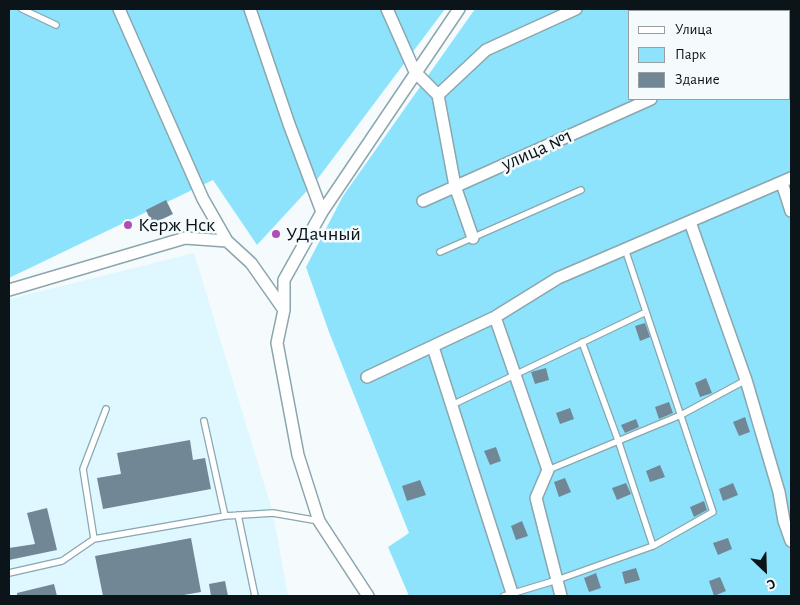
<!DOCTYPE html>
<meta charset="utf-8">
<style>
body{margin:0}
#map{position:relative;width:800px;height:605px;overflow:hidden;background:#f5fbfc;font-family:"Alegreya Sans",sans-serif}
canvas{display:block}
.frame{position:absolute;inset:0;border:10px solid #0b1519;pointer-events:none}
.legend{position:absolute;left:628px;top:10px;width:162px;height:90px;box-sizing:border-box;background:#f5fbfc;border:1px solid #979fa1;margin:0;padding:6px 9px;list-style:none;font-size:15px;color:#0b1519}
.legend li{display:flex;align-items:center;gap:10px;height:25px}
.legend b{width:25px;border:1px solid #979fa1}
.north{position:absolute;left:740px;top:545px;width:50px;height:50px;-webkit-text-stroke:4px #f5fbfc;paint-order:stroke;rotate:156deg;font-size:14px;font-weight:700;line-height:20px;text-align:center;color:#0b1519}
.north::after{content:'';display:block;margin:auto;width:18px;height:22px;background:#0b1519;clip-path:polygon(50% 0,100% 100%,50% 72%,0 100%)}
</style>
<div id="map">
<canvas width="800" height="605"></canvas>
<div class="frame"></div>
<ul class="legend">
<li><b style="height:6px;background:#fff"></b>Улица</li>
<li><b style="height:14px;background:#8de3fc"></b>Парк</li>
<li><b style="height:14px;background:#728796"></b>Здание</li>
</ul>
<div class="north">С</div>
</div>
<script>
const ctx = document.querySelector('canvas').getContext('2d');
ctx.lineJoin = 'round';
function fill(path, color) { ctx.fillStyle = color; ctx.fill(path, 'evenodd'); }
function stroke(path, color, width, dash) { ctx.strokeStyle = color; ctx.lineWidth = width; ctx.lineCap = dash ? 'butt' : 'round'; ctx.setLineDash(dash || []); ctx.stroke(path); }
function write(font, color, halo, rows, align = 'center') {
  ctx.font = font + ' "Alegreya Sans",sans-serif'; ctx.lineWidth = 5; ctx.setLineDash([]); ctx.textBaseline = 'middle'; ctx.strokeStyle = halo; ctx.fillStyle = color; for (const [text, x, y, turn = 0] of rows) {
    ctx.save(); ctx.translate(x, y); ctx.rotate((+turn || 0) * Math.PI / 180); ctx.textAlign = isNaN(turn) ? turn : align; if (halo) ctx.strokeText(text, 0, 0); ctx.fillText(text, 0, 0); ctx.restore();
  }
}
fill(new Path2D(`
 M194 253 273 513 288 596H9V299Z`), '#dff7fe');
fill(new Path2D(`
 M9 9H445L316 181 257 245 213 180 9 278Z
 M475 9H791V596H409L388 547 409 533 329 332 306 267 343 196ZM629 11H789V99H629Z`), '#8de3fc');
fill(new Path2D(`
 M166 200 173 214 152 224 146 210Z
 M645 323 650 337 640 341 635 326Z
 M546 368 549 380 535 384 531 372Z
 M706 378 712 393 700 397 695 383Z
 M669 402 673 413 659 419 655 407Z
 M570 408 574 419 560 424 556 413Z
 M745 417 750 432 739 436 733 422Z
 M636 419 639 427 625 433 621 425Z
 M190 440 193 460 205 458 211 489 103 509 97 478 121 474 117 453Z
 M496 447 501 461 490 465 484 451Z
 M660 465 665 477 650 482 646 471Z
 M565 478 571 492 559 497 554 482Z
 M420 480 426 495 407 501 402 486Z
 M626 483 631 494 617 500 612 488Z
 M733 483 738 495 723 501 719 489Z
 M704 501 707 510 694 517 690 507Z
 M47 508 57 550 9 560V548L35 544 27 513Z
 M522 521 528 536 516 540 511 526Z
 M191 538 201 592 178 596H103L95 556Z
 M728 538 732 549 718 555 713 543Z
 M636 568 640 580 625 584 622 572Z
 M596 573 601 588 589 592 584 578Z
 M720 577 726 591 714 596 709 581Z
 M225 581 228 596H211L209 584Z
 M54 584 57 596H17V593Z`), '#728796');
const lane = new Path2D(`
 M22 9 56 25
 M440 252 581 190
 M582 342 618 440 653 546
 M452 405 646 312
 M204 421 225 516
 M548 470 681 415 746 380
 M238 515 255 596
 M94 539 83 469 106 409
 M9 573 62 561 94 539 225 516 273 513 319 521
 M504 596 557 580 653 546 713 512 625 249`);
const street = new Path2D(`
 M119 9 203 199 227 241
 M250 9 289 124 322 212
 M387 9 415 72 438 95 455 186 473 238
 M789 38 791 37
 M438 95 486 50 576 9
 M782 183 791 211
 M423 201 651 99
 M690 222 746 380 779 492 784 521 791 541
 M9 290 185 238 227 241 251 263 284 310
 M495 317 548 470 536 498 561 596
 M433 347 512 593
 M367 377 495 317 558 278 791 178
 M368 596 319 521 298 455 277 343 284 310V280L322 212 459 9`);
stroke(lane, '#8aa6ae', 8);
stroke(street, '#8aa6ae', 14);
stroke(lane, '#fff', 5.5);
stroke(street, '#fff', 11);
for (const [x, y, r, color] of [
 [128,225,5,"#af4eb6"],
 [276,234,5,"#af4eb6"]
]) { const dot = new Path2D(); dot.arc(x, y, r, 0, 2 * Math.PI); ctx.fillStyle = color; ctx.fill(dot); stroke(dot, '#f5fbfc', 2); }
write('20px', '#0b1519', '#f5fbfc', [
 ["улица №1",537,150,-24]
]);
write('20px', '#0b1519', '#f5fbfc', [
 ["Керж Нск",138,225],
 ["УДачный",286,234]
], 'left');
</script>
